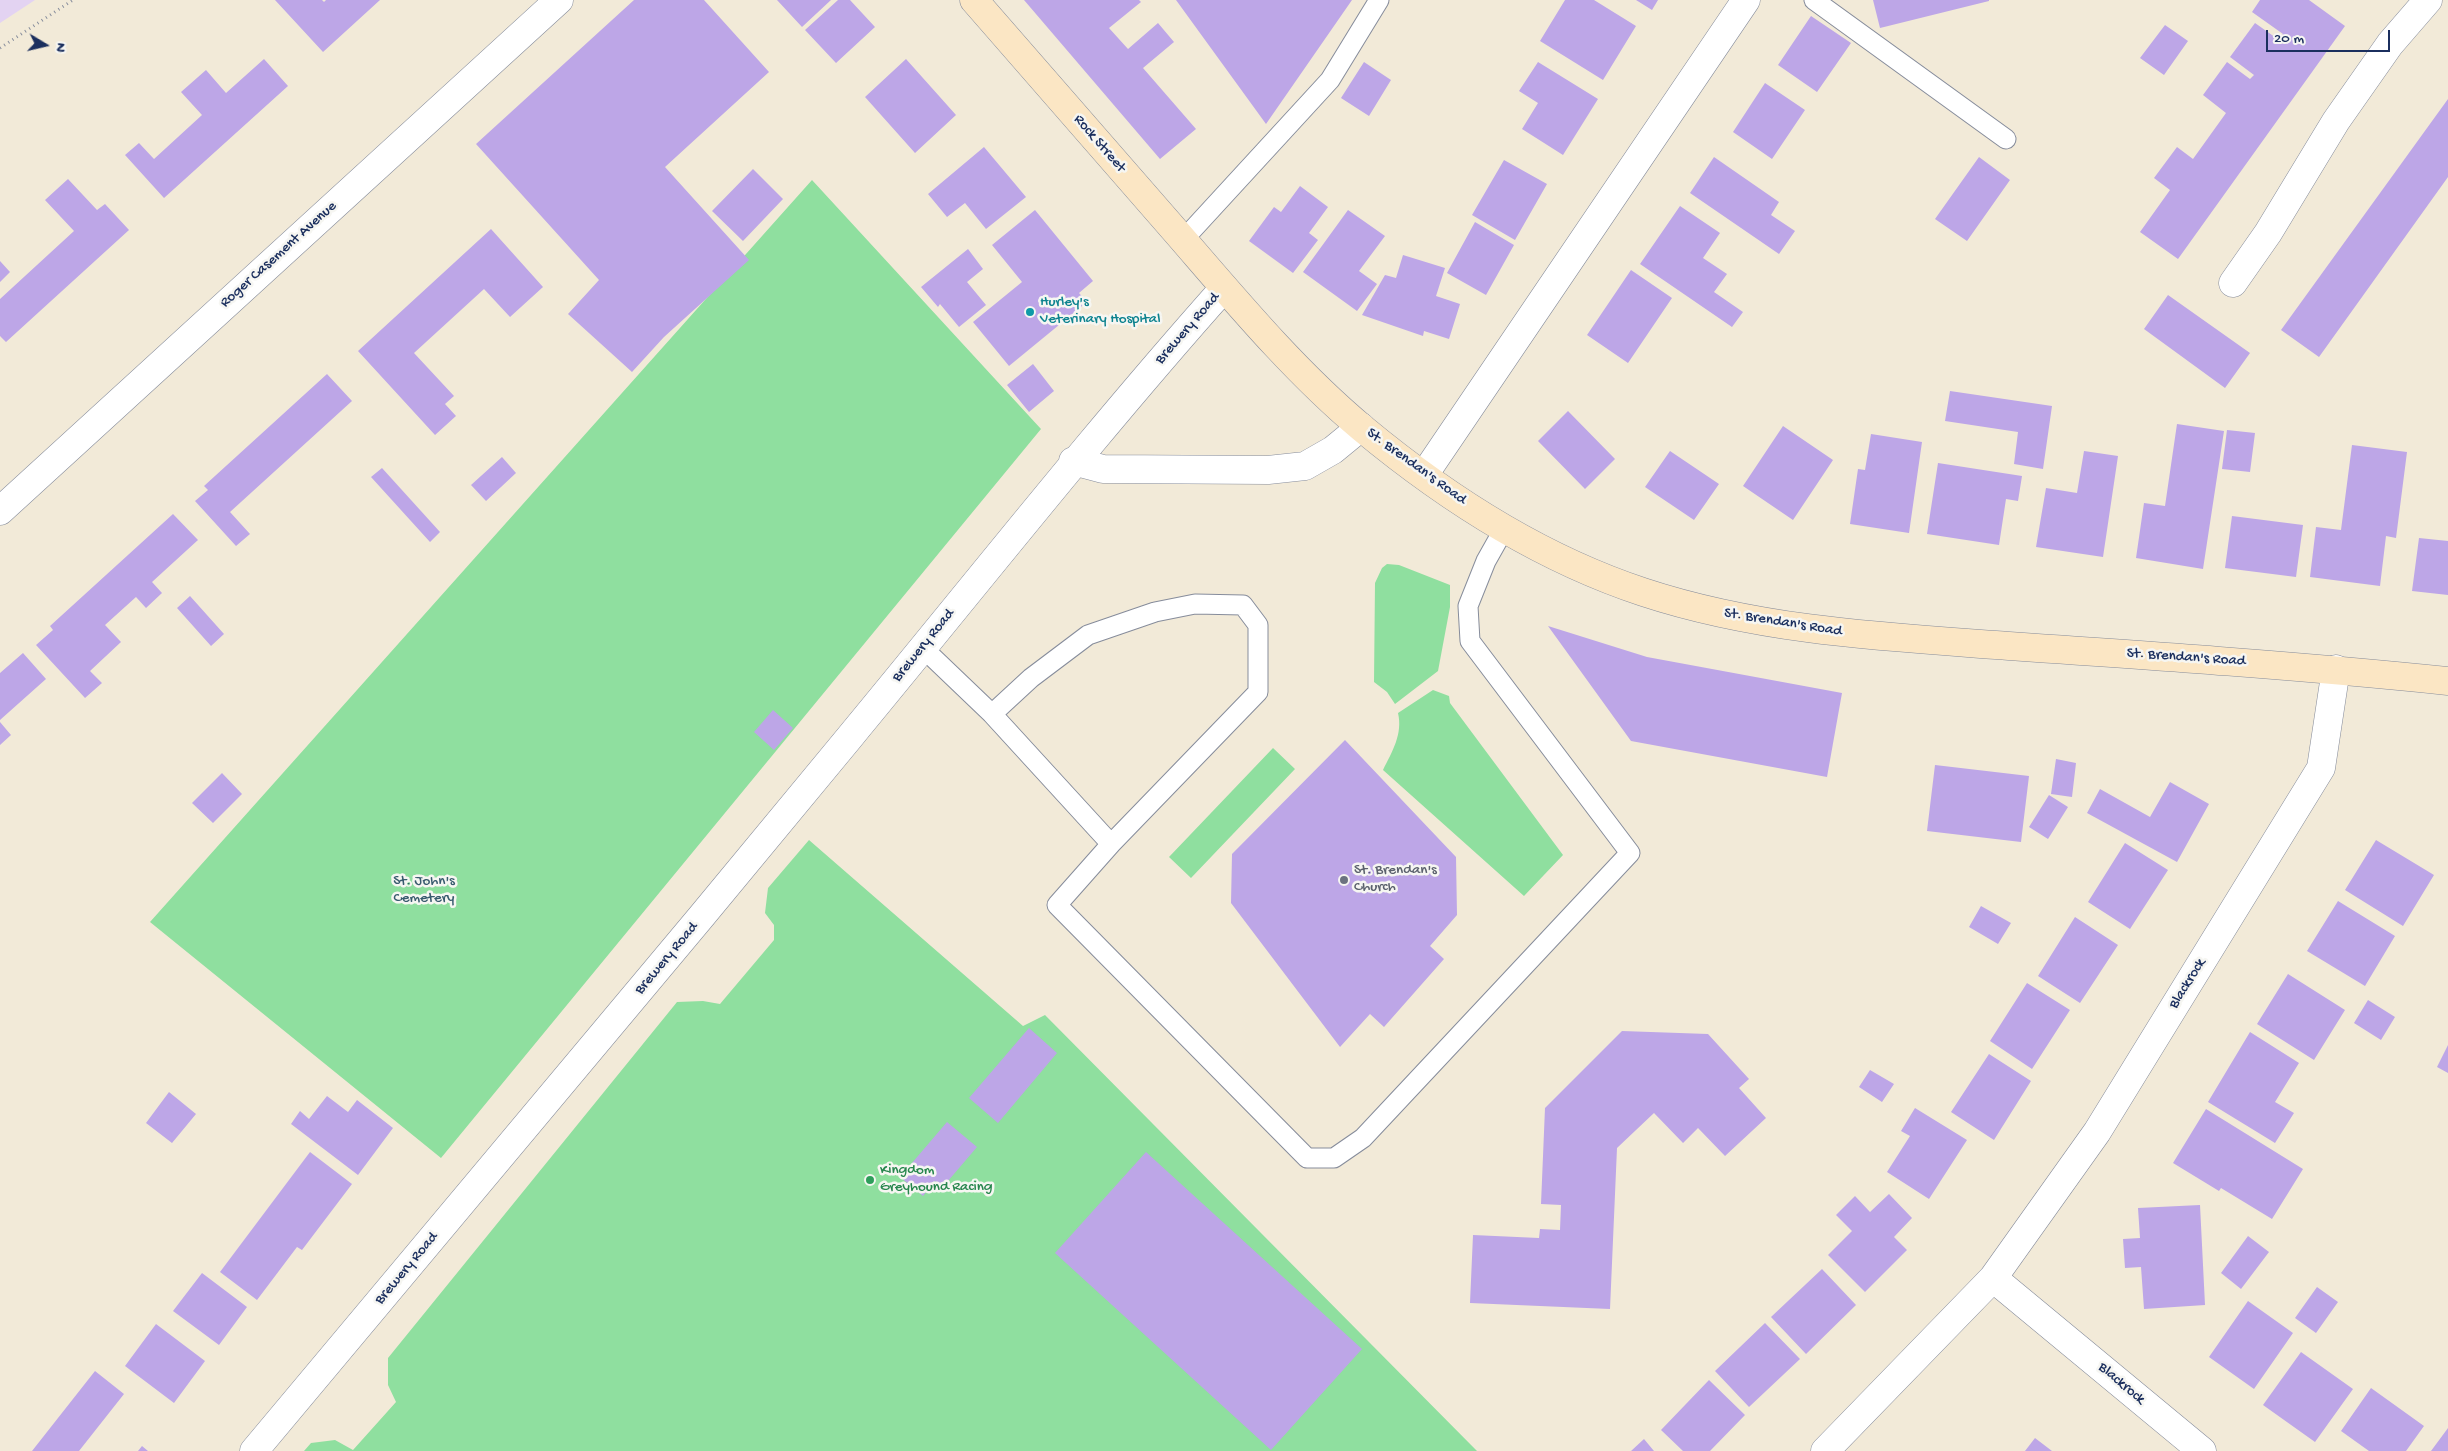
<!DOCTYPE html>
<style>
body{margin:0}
#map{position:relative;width:2448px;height:1451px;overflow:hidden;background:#f2ead8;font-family:"Gochi Hand",sans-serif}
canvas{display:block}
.north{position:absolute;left:20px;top:20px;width:50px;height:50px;-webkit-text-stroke:4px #f6f6f2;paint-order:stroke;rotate:99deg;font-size:14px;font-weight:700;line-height:20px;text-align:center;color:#1b2f5e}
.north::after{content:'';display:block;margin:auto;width:18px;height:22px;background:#1b2f5e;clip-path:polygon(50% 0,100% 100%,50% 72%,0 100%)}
.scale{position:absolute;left:2266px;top:30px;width:124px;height:22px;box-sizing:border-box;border:2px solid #1b2f5e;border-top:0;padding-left:6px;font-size:15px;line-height:18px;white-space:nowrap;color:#1b2f5e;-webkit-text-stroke:4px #f6f6f2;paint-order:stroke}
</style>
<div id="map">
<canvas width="2448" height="1451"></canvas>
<div class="north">N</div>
<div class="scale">20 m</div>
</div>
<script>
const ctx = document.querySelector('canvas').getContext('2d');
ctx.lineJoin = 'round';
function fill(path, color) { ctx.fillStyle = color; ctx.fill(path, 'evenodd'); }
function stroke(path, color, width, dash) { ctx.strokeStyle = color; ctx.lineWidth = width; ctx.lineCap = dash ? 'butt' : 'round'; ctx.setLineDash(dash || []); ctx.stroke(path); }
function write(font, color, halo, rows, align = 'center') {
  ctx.font = font + ' "Gochi Hand",sans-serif'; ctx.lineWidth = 5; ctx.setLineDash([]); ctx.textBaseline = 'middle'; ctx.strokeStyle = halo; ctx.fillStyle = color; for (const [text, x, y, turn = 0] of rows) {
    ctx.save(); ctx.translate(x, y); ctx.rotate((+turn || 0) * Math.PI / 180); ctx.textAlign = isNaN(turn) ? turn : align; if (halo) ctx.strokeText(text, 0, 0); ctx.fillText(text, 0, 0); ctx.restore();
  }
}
fill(new Path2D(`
 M0 0H35L0 23Z`), '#e3d3f2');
fill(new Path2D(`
 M812 180 1041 429 441 1158 150 922Z
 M1387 564 1399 565 1450 585V607L1438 671 1395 704 1387 692 1374 682 1375 583 1382 568Z
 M1433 690 1449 696 1450 703 1563 855 1524 896 1383 770C1392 752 1403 734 1398 713Z
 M1273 748 1295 769 1191 878 1169 857Z
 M809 840 1023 1026 1045 1015 1477 1451H304L311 1443 335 1440 353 1450 396 1402 388 1385V1358L677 1002 703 1001 720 1004 774 940V925L765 913 768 888Z`), '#8fdf9f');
fill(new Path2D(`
 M275 0H322L324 2 326 0H380L323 52Z
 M634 0H704L769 72 665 167 749 260 664 337 632 372 568 314 599 280 476 144Z
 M777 0H831L802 27Z
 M838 0H850L875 27 836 63 805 30Z
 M1024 0H1139L1141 2 1109 28 1128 49 1158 23 1174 42 1143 68 1196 129 1160 159Z
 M1176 0H1352L1266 124Z
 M1565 0H1594L1636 26 1603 80 1540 41Z
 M1636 0H1658L1652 10Z
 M1873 0H1989V1L1880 28Z
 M2260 0H2309L2345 26 2178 259 2140 232 2170 190 2154 178 2177 147 2193 159 2226 113 2203 95 2227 62 2250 79 2254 75 2230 57 2255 23 2279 40 2283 34 2252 12Z
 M1811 16 1851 43 1817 92 1778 65Z
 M2165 25 2188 41 2164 75 2140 58Z
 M264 59 288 86 164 198 125 155 139 143 154 159 202 115 181 92 206 70 226 93Z
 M906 59 956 115 915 153 865 97Z
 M1364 62 1391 80 1369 116 1341 98Z
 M1538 62 1598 99 1563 155 1522 129 1538 103 1519 91Z
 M1765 83 1805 110 1772 159 1733 132Z
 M2448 99V177L2319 357 2281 330Z
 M984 147 1026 197 986 229 965 203 947 217 928 194Z
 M1714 157 1779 202 1771 215 1795 231 1779 254 1690 193Z
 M1979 157 2010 180 1967 241 1935 219Z
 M1504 160 1547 184 1515 240 1472 215Z
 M753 169 783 199 743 241 712 211Z
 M68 179 97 210 105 204 129 230 6 342 0 336V299L74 231 45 200Z
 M1300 186 1328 207 1309 233 1318 240 1293 273 1249 241 1274 207 1281 212Z
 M1680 206 1720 233 1703 258 1727 274 1714 292 1743 312 1732 327 1640 264Z
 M1035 210 1093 281 1079 293 1087 302 1009 366 973 322 1022 282 992 245Z
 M1348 210 1385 236 1359 271 1377 284 1357 311 1303 272Z
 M1475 222 1514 245 1486 295 1447 273Z
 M491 229 543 287 510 317 484 289 414 353 454 396 445 404 456 416 435 435 358 351Z
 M968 249 983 269 967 282 986 305 959 327 940 304 938 307 921 287Z
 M1403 255 1445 268 1436 296 1460 304 1449 339 1424 331 1423 336 1362 315 1385 275 1396 278Z
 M0 261 10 272 0 282Z
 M1631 270 1672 298 1628 363 1587 335Z
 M2168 295 2250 353 2225 388 2144 329Z
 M1033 364 1054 391 1029 412 1007 385Z
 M327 374 352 401 230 512 250 534 236 546 195 501 208 490 204 486Z
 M1950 391 2052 406 2043 469 2014 464 2018 432 1945 421Z
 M1568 411 1615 459 1585 489 1538 441Z
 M2177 424 2224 431 2203 569 2136 558 2144 503 2165 506Z
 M1783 426 1833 460 1793 520 1743 486Z
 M2227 430 2255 433 2250 472 2222 469Z
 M1871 434 1922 442 1909 533 1850 524 1858 469 1865 470Z
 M2352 445 2407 452 2396 538 2386 536 2380 586 2310 577 2316 527 2341 530Z
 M1670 451 1719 484 1694 520 1645 487Z
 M2084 451 2118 456 2103 557 2036 547 2046 488 2077 493Z
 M502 457 516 473 486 501 471 485Z
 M1938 463 2022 476 2018 501 2006 499 1999 545 1927 534Z
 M382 468 440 532 430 542 371 477Z
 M173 514 198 540 152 582 162 593 146 608 136 597 105 625 121 642 90 671 102 683 85 698 36 645 53 630 50 626Z
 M2232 516 2303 525 2296 577 2225 568Z
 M2419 538 2448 541V595L2412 591Z
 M190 596 224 634 211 646 177 608Z
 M1548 626 1647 657 1842 693 1827 777 1631 741Z
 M23 653 46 679 0 720V673Z
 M773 710 793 728 774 750 754 732Z
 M0 722 11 735 0 745Z
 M1345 740 1456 857 1457 915 1430 946 1444 959 1384 1027 1370 1014 1340 1047 1231 903 1232 854Z
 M2056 759 2076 763 2072 797 2051 794Z
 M1935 765 2029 776 2021 842 1927 831Z
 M222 773 242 794 213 823 192 803Z
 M2170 782 2209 804 2177 862 2087 813 2100 789 2150 817Z
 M2049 795 2068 807 2048 839 2029 827Z
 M2376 840 2434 875 2403 926 2345 890Z
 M2125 843 2168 870 2130 929 2088 902Z
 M2338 901 2395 936 2365 986 2307 951Z
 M1981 906 2011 923 1998 944 1969 927Z
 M2075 917 2118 945 2080 1003 2038 976Z
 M2288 974 2345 1010 2314 1060 2257 1024Z
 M2027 983 2070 1010 2032 1069 1990 1041Z
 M2368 1000 2395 1017 2381 1040 2354 1023Z
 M1029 1028 1057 1053 998 1123 969 1098Z
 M1622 1031 1708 1034 1749 1079 1739 1088 1766 1118 1725 1156 1698 1128 1683 1143 1654 1113 1617 1148 1610 1309 1470 1303 1473 1235 1539 1238 1540 1229 1560 1230 1561 1205 1541 1204 1545 1108Z
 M2250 1032 2299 1063 2275 1102 2294 1113 2275 1143 2208 1102Z
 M2448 1045V1073L2437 1067Z
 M1989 1054 2031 1081 1994 1140 1951 1112Z
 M1870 1070 1894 1084 1882 1102 1859 1087Z
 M169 1092 196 1114 172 1143 146 1123Z
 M327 1096 348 1112 357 1100 393 1128 358 1175 291 1124 300 1111 309 1119Z
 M1915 1108 1967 1140 1929 1199 1887 1172 1910 1136 1901 1131Z
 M2206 1109 2303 1169 2272 1219 2221 1188 2219 1191 2173 1163Z
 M947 1122 977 1147 942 1188 935 1181 923 1196 900 1177Z
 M310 1152 352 1184 302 1250 297 1247 257 1300 220 1272Z
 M1146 1152 1362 1349 1271 1450 1055 1253Z
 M1889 1194 1912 1218 1894 1237 1907 1250 1865 1292 1828 1255 1852 1231 1836 1215 1855 1196 1870 1212Z
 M2200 1205 2205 1305 2144 1309 2141 1267 2125 1268 2123 1239 2140 1238 2138 1208Z
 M2248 1236 2269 1252 2241 1289 2221 1273Z
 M1822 1269 1856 1305 1806 1354 1771 1317Z
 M202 1273 247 1307 219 1345 173 1311Z
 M2317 1287 2338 1302 2316 1333 2295 1318Z
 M2248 1301 2293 1333 2254 1389 2209 1357Z
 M1765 1323 1800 1359 1749 1407 1715 1371Z
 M156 1324 205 1361 174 1403 125 1366Z
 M2301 1352 2353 1389 2315 1442 2263 1405Z
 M95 1371 124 1394 79 1451H32Z
 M1709 1380 1745 1415 1710 1451H1683L1661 1430Z
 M2371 1388 2424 1426 2406 1451H2369L2341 1431Z
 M2448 1428V1451H2431Z
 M2035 1438 2052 1451H2025Z
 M1644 1439 1654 1451H1631Z
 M142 1446 148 1451H138Z`), '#bda6e7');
const service = new Path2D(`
 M1814 0 2006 139
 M1183 240 1330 80 1379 0
 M923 648 992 714 1111 844 1057 905 1307 1158H1334L1363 1138 1630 853 1470 641 1468 606 1486 561 1504 529
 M992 714 1031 678 1088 635 1155 612 1195 604 1243 605 1258 625V692L1111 844`);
const minor = new Path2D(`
 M2233 283 2268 233 2336 121 2390 44 2428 0
 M1424 475 1746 0
 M0 511 559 0
 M1993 1278 2202 1451
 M1825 1451 1993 1278 2097 1132 2321 768 2336 669`);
const tertiary = new Path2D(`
 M1073 461 1103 469 1268 470 1305 466 1333 450 1361 427
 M254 1451C453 1215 652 977 849 738 973 588 1094 434 1224 288`);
const secondary = new Path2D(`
 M974 0C1042 78 1110 156 1178 234 1236 301 1294 371 1362 428 1445 497 1540 558 1643 592 1761 631 1886 637 2009 646 2156 656 2302 666 2448 681`);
stroke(service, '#868c9b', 21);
stroke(minor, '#868c9b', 29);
stroke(tertiary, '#868c9b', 29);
stroke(secondary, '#868c9b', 29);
stroke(new Path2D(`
 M0 48 73 0`), '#868c9b', 3, [1, 4]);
stroke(service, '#fff', 19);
stroke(minor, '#fff', 28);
stroke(tertiary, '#fff', 28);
stroke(secondary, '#fbe6c4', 28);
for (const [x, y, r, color] of [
 [1030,312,5,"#0f9aa8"],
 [1344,880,5,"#6b7280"],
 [870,1180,5,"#2e9e5b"]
]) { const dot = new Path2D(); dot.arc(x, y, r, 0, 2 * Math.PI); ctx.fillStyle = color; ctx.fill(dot); stroke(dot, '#f6f6f2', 2); }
write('15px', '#1b2f5e', '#f6f6f2', [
 ["Rock Street",1099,144,49],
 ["Roger Casement Avenue",279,255,-42],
 ["Brewery Road",1188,329,-49],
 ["St. Brendan's Road",1416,467,36],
 ["St. Brendan's Road",1783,623,9],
 ["Brewery Road",924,646,-51],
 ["St. Brendan's Road",2186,658,4],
 ["Brewery Road",667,959,-50],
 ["Blackrock",2188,984,-58],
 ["Brewery Road",407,1269,-50],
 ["Blackrock",2121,1384,40]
]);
write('15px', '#0d838f', '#f6f6f2', [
 ["Hurley's",1040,303],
 ["Veterinary Hospital",1040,320]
], 'left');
write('15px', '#5b616d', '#f6f6f2', [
 ["St. Brendan's",1354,871],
 ["Church",1354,888]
], 'left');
write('15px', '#385b6e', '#f6f6f2', [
 ["St. John's",424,882],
 ["Cemetery",424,899]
]);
write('15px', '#27864d', '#f6f6f2', [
 ["Kingdom",880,1171],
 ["Greyhound Racing",880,1188]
], 'left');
</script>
